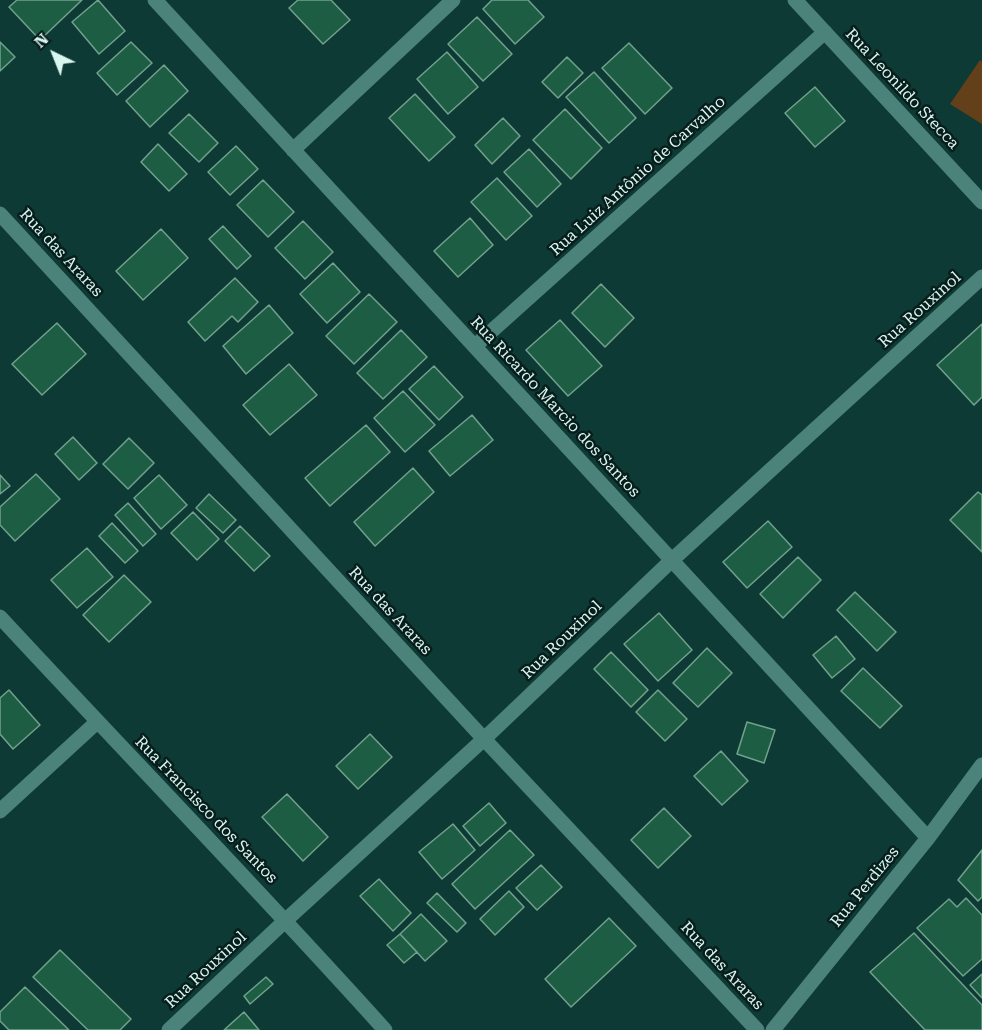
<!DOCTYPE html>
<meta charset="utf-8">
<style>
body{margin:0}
#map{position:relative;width:982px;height:1030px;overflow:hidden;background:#0e3a35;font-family:"Roboto Serif",serif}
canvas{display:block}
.north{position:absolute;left:24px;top:24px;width:60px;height:60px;-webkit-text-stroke:4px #071e1c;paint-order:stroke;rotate:317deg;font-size:16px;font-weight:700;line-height:24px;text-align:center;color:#daf6f1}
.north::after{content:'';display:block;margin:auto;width:21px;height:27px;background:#daf6f1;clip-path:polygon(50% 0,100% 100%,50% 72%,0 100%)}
</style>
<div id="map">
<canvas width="982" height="1030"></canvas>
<div class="north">N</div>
</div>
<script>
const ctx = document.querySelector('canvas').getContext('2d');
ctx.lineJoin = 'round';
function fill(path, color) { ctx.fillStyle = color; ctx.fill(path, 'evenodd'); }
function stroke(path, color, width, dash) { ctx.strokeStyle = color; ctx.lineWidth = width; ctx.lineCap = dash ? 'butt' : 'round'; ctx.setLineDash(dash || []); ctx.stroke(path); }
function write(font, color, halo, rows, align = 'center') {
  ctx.font = font + ' "Roboto Serif",serif'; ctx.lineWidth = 5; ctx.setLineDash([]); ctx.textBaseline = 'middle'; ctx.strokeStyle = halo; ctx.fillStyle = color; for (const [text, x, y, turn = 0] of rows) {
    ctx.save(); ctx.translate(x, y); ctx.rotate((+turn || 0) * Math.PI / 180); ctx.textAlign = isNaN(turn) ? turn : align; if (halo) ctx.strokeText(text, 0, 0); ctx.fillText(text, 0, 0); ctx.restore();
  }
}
fill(new Path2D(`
 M980 60 982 62V124L950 104Z`), '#633f1a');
const building = new Path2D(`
 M17 0H82L40 40 9 7Z
 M98 0 125 31 99 54 72 22Z
 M298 0H331L350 20 323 44 289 8Z
 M492 0H528L544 17 515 44 483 9Z
 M477 17 512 54 483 81 448 44Z
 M0 42 15 57 0 71Z
 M131 42 152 63 117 95 97 73Z
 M629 43 672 88 645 114 602 68Z
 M447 52 478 87 448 114 417 79Z
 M567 57 583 73 558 98 542 82Z
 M164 65 188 91 150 127 126 101Z
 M594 72 636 118 609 143 566 97Z
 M815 87 845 121 815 147 785 113Z
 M415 94 455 137 429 161 389 118Z
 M565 109 602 148 571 179 533 140Z
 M189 114 218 143 199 162 169 133Z
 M503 118 520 136 492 164 475 145Z
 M158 144 187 174 169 191 141 162Z
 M236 146 258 169 230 195 208 172Z
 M529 149 561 184 537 207 504 172Z
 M497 178 532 216 506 240 471 202Z
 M263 180 294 212 268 237 237 205Z
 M470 218 493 245 458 277 434 251Z
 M303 221 333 252 305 279 275 248Z
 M223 226 251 256 237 269 209 239Z
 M161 229 188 258 143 300 116 271Z
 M333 263 360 292 327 323 300 294Z
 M235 278 258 302 238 322 232 316 205 341 188 322Z
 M601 284 634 318 605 347 572 313Z
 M369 294 397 322 354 364 326 336Z
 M269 305 293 333 246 374 223 346Z
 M560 320 602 366 568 396 526 350Z
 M57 323 86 354 42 395 12 364Z
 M982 324V397L974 405 937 365Z
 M401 330 427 357 383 399 357 373Z
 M289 364 317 395 270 435 243 405Z
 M434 366 463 397 439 420 409 389Z
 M403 391 435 425 405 452 374 418Z
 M472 415 493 440 450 476 429 451Z
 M366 425 390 452 330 506 305 478Z
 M73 437 97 463 79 480 55 454Z
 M129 438 154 463 128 489 103 464Z
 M413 468 434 492 375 546 354 522Z
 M36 474 60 499 15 541 0 525V507Z
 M0 475 10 486 0 494Z
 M159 475 187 505 161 529 134 498Z
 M978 492 982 495V552L950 520Z
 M209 494 236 520 223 533 196 508Z
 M128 503 156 534 143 546 115 515Z
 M193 512 219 539 197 560 171 533Z
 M768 521 792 547 747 588 723 562Z
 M112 523 138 551 125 563 99 536Z
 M240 526 270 556 254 571 225 541Z
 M87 548 113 577 77 608 51 580Z
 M798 557 821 580 783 618 760 594Z
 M124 575 151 602 109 642 83 615Z
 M855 592 896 632 877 651 837 610Z
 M659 613 692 650 658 681 624 644Z
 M836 636 855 659 832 678 813 655Z
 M707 648 732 673 698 707 673 683Z
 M611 652 648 690 631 707 594 669Z
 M863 668 902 706 880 728 841 691Z
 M9 690 40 725 13 749 0 734V698Z
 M658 690 687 719 665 741 636 712Z
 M747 722 775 730 764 763 737 754Z
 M370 734 392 757 358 789 336 766Z
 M721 751 748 781 722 805 694 776Z
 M287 794 328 837 303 861 262 817Z
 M489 803 506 823 480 846 463 826Z
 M664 808 691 836 658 868 631 840Z
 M453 824 475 850 442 879 419 852Z
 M510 830 534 855 475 909 452 884Z
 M982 850V897L978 901 958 880Z
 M541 865 562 887 537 910 516 888Z
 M379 879 411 913 393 931 360 896Z
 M509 891 524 907 495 935 480 919Z
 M437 893 466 923 457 932 427 903Z
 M966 898 982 915V959L963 976 917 928 949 899 957 907Z
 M421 914 447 941 425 961 400 934Z
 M609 918 636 946 571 1007 545 979Z
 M914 933 982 1005V1030H925L870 972Z
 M400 934 417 952 404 963 387 945Z
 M60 950 131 1019 120 1030H88L33 977Z
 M982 974V998L970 985Z
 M266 977 273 984 250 1004 244 996Z
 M25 987 69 1030H9L0 1021V1012Z
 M244 1012 259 1030H224Z`);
fill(building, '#1c5d44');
stroke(building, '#72a18c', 1.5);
stroke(new Path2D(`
 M155 0 928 838
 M795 0 982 202
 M293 150 453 0
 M0 214 484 739 757 1030
 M475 346 825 32
 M0 617C128 755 259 890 385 1030
 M0 811 97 722
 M169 1030 286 920 484 739 672 560 982 277
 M773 1030 928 838 982 765`), '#4b827a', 15);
write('16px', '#daf6f1', '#071e1c', [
 ["Rua Leonildo Stecca",902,89,47],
 ["Rua Luiz Antônio de Carvalho",638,176,-42],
 ["Rua das Araras",61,253,47],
 ["Rua Rouxinol",920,310,-42],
 ["Rua Ricardo Marcio dos Santos",555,407,47],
 ["Rua das Araras",390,611,47],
 ["Rua Rouxinol",562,640,-44],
 ["Rua Francisco dos Santos",206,810,46],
 ["Rua Perdizes",865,887,-51],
 ["Rua das Araras",722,966,47],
 ["Rua Rouxinol",206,970,-43]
]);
</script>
